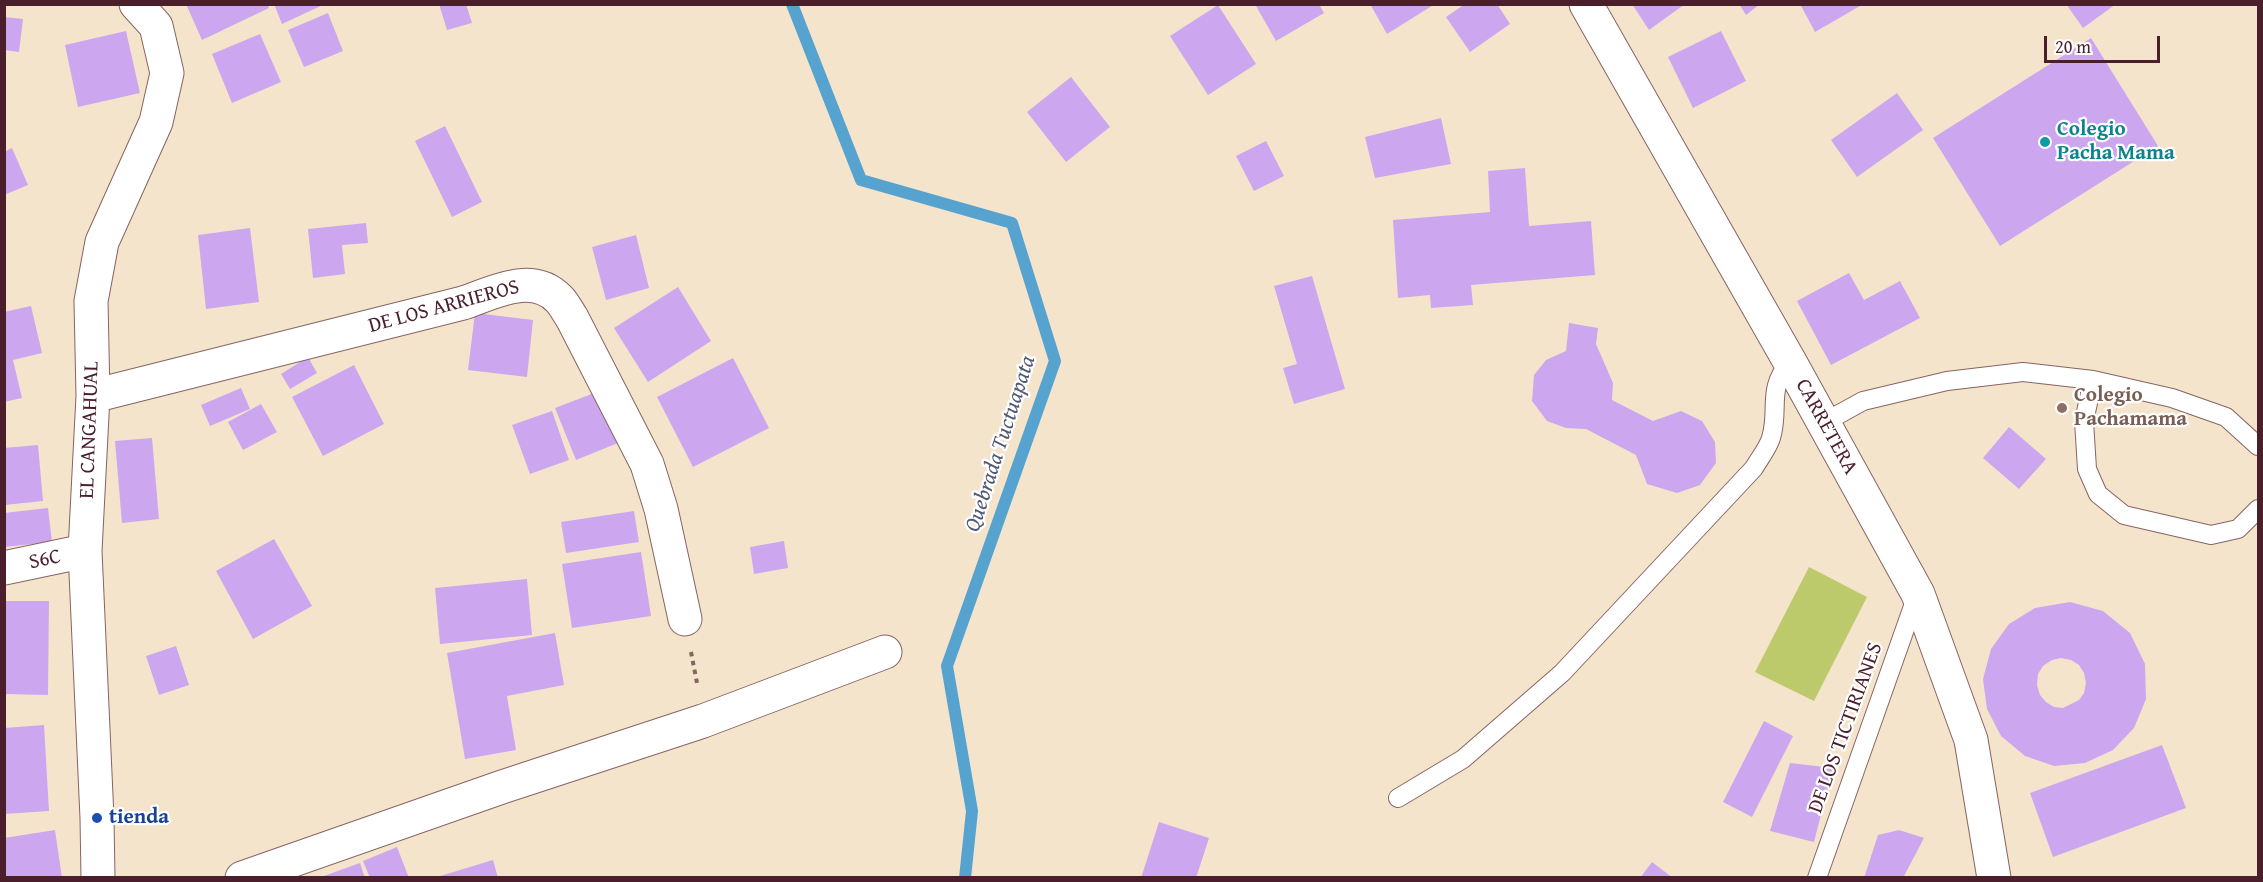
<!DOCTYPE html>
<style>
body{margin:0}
#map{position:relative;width:2263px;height:882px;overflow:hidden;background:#f5e4cc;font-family:"Gentium Book Plus",serif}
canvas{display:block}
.frame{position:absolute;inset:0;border:6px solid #4a1f2b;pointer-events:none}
.scale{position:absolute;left:2044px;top:36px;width:116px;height:27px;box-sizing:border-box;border:3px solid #4a1f2b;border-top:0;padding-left:8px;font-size:18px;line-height:21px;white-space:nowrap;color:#4a1f2b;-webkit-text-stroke:4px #fff;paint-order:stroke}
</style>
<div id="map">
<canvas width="2263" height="882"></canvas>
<div class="frame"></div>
<div class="scale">20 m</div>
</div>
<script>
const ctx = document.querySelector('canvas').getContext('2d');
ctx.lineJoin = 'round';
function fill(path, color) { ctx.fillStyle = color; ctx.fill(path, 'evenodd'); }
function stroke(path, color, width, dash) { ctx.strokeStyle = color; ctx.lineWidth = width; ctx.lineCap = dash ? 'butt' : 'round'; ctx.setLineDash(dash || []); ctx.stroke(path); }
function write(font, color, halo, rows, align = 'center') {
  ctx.font = font + ' "Gentium Book Plus",serif'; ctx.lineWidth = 4.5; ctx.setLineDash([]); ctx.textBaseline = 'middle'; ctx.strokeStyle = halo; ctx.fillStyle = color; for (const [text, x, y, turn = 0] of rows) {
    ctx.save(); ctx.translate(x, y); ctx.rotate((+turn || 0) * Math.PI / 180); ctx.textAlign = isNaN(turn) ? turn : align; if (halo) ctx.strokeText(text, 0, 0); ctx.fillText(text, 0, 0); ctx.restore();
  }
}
fill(new Path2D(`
 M1809 567 1867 597 1814 701 1755 672Z`), '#bdca6c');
stroke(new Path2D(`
 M792 4 861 180 1012 223 1055 361 947 666 972 811 965 878`), '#57a3d0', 12);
fill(new Path2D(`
 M186 4H267L269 8 202 40Z
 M274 4H325L282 24Z
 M439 4H466L472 23 447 30Z
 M1259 4H1319L1324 13 1276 41 1256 6Z
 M1370 4H1435L1387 34Z
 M1465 4H1497L1510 24 1470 52 1446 17Z
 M1632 4H1685L1649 30Z
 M1739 4H1760L1746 15Z
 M1800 4H1859L1860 6 1815 32Z
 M2066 4H2116L2083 28Z
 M1218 5 1256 64 1208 95 1170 36Z
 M328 13 343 51 304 67 288 30Z
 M4 17 23 19 19 52 4 50Z
 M126 31 140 93 78 107 65 45Z
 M1721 31 1746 81 1693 108 1668 57Z
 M260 34 281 82 232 103 212 54Z
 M2091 38 2158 146 2000 246 1933 138Z
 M1071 77 1110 127 1066 162 1027 112Z
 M1897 93 1923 130 1857 177 1831 140Z
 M1441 118 1451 164 1375 178 1365 137Z
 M445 126 482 202 452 217 415 141Z
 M1266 141 1284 176 1254 191 1236 156Z
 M12 148 28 185 4 195V152Z
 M1525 168 1529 226 1591 221 1595 275 1471 285 1473 305 1431 308 1430 295 1398 298 1393 220 1490 212 1488 171Z
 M366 223 368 243 342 245 345 274 313 278 308 229Z
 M250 228 259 302 206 309 198 235Z
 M636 235 649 288 606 300 592 247Z
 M1849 273 1864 300 1900 281 1920 318 1831 365 1797 301Z
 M1312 276 1345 389 1294 404 1283 368 1297 364 1274 286Z
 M678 287 711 341 648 382 614 328Z
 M31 306 42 353 13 360 22 398 4 402V312Z
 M475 313 533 320 527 377 468 370Z
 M1569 323 1598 328 1596 344 1613 383 1612 400 1653 421 1681 411 1702 421 1715 442 1716 463 1700 485 1677 493 1647 484 1636 455 1586 429 1566 428 1547 421 1532 401 1534 375 1546 360 1566 351Z
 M308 357 317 373 290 389 281 374Z
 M733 358 769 428 693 467 657 397Z
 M354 365 384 424 323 456 292 397Z
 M241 388 250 409 210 426 201 405Z
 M602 390 623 441 576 460 555 408Z
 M261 404 277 432 243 450 228 422Z
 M552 411 569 460 530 474 512 425Z
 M2009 427 2046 459 2019 489 1983 458Z
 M152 438 159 519 122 523 115 441Z
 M38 445 43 501 4 505V448Z
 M48 508 52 542 4 547V513Z
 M634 511 639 542 566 553 561 522Z
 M274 539 312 606 253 639 216 571Z
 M784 541 788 568 754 574 750 547Z
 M641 552 651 616 572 628 562 564Z
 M527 579 532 635 440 644 435 588Z
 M4 601H49L48 695 4 694Z
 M2070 602 2103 611 2130 633 2145 664 2146 699 2134 728 2113 750 2085 763 2054 766 2025 756 2001 736 1987 709 1983 679 1991 649 2009 624 2035 608ZM2061 658 2071 660 2079 665 2084 673 2086 683 2084 693 2079 700 2063 708 2054 707 2046 702 2040 695 2037 685 2038 674 2043 666 2052 660Z
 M555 633 564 685 507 696 516 750 465 759 447 653Z
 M176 646 189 685 159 695 146 656Z
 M1764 721 1793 736 1752 817 1723 802Z
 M44 725 49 811 4 814V728Z
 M2162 745 2186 808 2053 857 2030 793Z
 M1790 763 1833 768 1814 842 1770 831Z
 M1159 822 1209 838 1196 878H1141Z
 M55 830 62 878H4V838Z
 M1899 830 1924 838 1903 878H1864L1878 835Z
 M397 847 409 878H370L363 861Z
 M493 860 498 878H437V877Z
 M1652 862 1673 878H1640Z
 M360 863 365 878H321V877Z`), '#cca7ef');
const service = new Path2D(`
 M2093 380 2084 421 2087 469 2098 494 2124 515 2211 535 2238 529 2258 509
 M1823 423 1863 401 1947 381 2023 372 2093 380 2172 398 2226 417 2258 446
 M1398 798 1463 759 1562 673 1754 468C1759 459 1768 448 1771 438 1780 408 1766 390 1790 362
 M1817 878 1917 595`);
const minor = new Path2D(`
 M1586 4 1790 362 1918 594 1971 740 1994 878
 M93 396 463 303C493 293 532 271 559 299 564 304 568 312 572 318L647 464 661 509 685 619
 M4 568 85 551
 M98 878 97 818 85 551 93 396 91 301 102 242 156 122 167 73 156 26 136 4
 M242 878 502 787 703 721 885 652`);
stroke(service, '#866463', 20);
stroke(minor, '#866463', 35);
stroke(new Path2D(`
 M691 652 697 683`), '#866463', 4, [4.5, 4.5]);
stroke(service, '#fff', 18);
stroke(minor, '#fff', 33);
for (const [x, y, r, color] of [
 [2045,142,6,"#0f9aa8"],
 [2062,408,6,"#8d6e63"],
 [97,818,6,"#1a4fb4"]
]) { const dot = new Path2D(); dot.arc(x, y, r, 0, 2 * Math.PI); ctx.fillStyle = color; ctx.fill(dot); stroke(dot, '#fff', 2); }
write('bold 21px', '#0d838f', '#fff', [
 ["Colegio",2057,130],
 ["Pacha Mama",2057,154]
], 'left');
write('21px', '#4a1f2b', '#fff', [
 ["DE LOS ARRIEROS",444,307,-15],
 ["CARRETERA",1826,427,61],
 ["EL CANGAHUAL",90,430,-88],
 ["S6C",45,560,-12],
 ["DE LOS TICTIRIANES",1846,728,-70]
]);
write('bold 21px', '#785e54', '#fff', [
 ["Colegio",2074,396],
 ["Pachamama",2074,420]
], 'left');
write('bold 21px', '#164399', '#fff', [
 ["tienda",109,818]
], 'left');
write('italic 22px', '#505a75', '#fff', [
 ["Quebrada Tuctuapata",1001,444,-72]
]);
</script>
